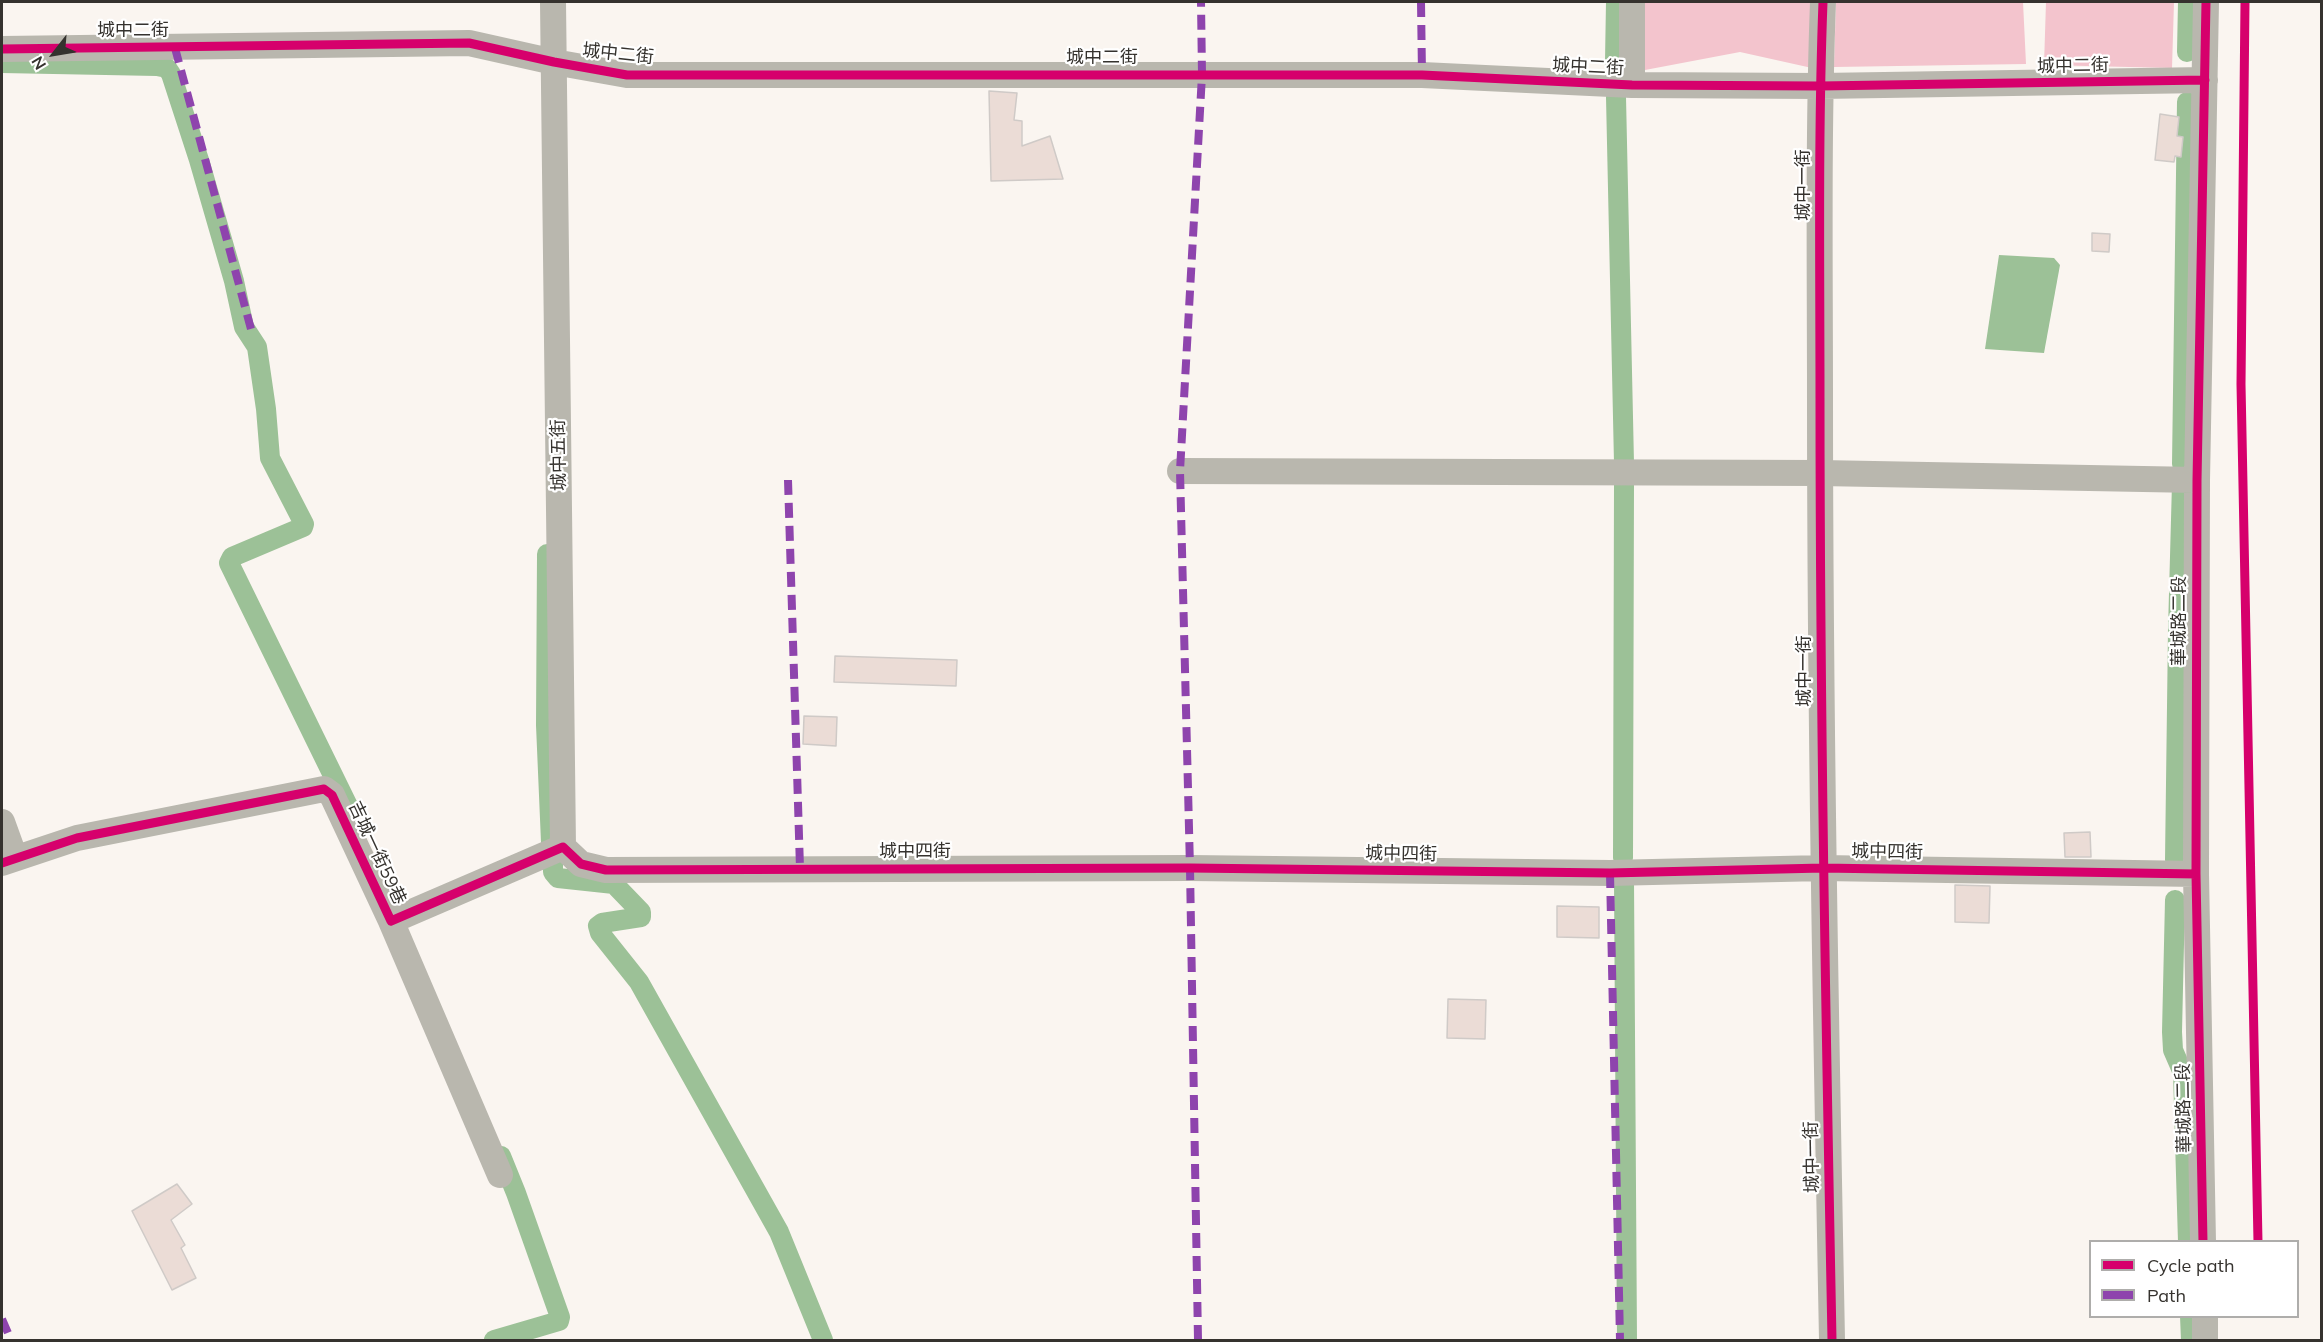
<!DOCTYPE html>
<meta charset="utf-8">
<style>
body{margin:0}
#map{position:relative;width:2323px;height:1342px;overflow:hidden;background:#faf5f0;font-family:Mulish,sans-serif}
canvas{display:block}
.frame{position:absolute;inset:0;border:3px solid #35322e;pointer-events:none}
.legend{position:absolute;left:2089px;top:1240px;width:210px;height:78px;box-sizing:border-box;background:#fff;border:2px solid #aeadab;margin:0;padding:8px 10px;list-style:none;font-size:18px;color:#35322e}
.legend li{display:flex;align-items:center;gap:12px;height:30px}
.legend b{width:30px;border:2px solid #aeadab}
.north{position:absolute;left:24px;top:24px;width:60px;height:60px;-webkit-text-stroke:4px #fff;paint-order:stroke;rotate:239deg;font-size:16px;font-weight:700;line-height:24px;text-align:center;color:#35322e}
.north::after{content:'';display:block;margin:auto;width:21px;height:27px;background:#35322e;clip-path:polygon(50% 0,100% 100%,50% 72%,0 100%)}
</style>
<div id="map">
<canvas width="2323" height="1342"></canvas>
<div class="frame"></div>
<ul class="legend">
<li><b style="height:8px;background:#d6006c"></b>Cycle path</li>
<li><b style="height:8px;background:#8e44ad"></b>Path</li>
</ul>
<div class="north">N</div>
</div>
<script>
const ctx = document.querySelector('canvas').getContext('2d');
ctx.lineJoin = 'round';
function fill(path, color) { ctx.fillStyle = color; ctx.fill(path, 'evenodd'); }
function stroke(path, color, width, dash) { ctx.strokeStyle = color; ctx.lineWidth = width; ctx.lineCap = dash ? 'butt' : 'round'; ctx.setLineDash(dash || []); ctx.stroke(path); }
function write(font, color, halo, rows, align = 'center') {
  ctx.font = font + ' Mulish,"Noto Sans TC",sans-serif'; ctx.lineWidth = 4.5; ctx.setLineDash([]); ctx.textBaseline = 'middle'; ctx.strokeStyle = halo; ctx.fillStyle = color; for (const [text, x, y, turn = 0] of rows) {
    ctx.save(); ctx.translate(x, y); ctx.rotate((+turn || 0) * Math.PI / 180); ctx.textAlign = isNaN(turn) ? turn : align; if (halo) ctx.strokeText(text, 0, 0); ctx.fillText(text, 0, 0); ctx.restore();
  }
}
fill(new Path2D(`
 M1644 2H1812V68L1740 52 1645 70Z
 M1836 2H2023L2026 64 1834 67Z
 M2046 2H2174L2172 68 2044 65Z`), '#f3c4cd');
fill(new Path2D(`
 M1999 255 2054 258 2060 265 2044 353 1985 349Z`), '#9cc197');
stroke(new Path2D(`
 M2187 52 2188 2
 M1615 61 1616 2
 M2 63 157 66 167 68 171 74 199 160 234 281 244 327 257 347 266 409 270 458 304 524 303 527 232 557 229 563 348 806
 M1616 97 1624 463
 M2182 464 2187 102
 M547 554 546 725 551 842
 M1623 858 1624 484
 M2175 860 2178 630 2182 483
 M553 862V872L558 878 614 884 641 912V917L602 923 598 926 600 933 639 982 779 1232 823 1340
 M1624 880 1627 1340
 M2175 900 2172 1032 2173 1050 2183 1073 2188 1242
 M2190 1316 2191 1340
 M494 1340 559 1321 560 1317 516 1193 501 1156`), '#9cc197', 20);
const building = new Path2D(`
 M989 91 1017 93 1014 120 1022 121V146L1050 136 1063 179 991 181Z
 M2160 114 2179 117 2177 136 2183 137 2181 157 2175 156 2174 162 2155 160Z
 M2092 233 2110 234 2109 252 2092 251Z
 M835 656 957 660 956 686 834 682Z
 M804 716 837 717 836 746 803 744Z
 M2090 832 2091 857H2065L2064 833Z
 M1955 885 1990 886 1989 923 1955 922Z
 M1557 906 1599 907V938L1557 937Z
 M1448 999 1486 1000 1485 1039 1447 1038Z
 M177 1184 192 1204 171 1220 185 1245 181 1248 196 1278 172 1290 132 1211Z`);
fill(building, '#ebdcd6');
stroke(building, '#cfcac7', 1.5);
stroke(new Path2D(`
 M553 2 563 847
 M1823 2C1818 134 1820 266 1820 398 1820 713 1826 1027 1832 1340
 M2 49 469 43 554 62 627 75H1422L1632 85 1820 86 2205 80
 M1632 85V2
 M1180 471 1820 473 2197 480
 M2 822 15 858
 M2 863 77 838 324 789 332 795 391 921 563 847 581 864 606 870 1190 868 1610 873 1823 868 2196 874
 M391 921 500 1175
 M2203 1242 2196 874 2197 480 2206 2
 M2205 1316V1340`), '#b9b7ae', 26);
stroke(new Path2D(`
 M1421 2 1422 75
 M175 48 251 329
 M788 480 800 868
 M1610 873 1620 1340
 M2 1319 11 1340
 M1198 1340 1190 868 1180 471 1202 75 1201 2`), '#8e44ad', 8, [15, 8]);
stroke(new Path2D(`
 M1823 2C1818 134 1820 266 1820 398 1820 713 1826 1027 1832 1340
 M2245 2 2241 384 2258 1242
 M2 49 469 43 554 62 627 75H1422L1632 85 1820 86 2205 80
 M2 863 77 838 324 789 332 795 391 921 563 847 581 864 606 870 1190 868 1610 873 1823 868 2196 874
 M2203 1242 2196 874 2197 480 2206 2`), '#d6006c', 9);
write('18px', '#35322e', '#fff', [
 ["城中二街",133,31],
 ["城中二街",618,54,6],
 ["城中二街",1102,58],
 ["城中二街",2073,66,-1],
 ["城中二街",1588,67,3],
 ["城中一街",1804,185,-90],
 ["城中五街",559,455,-91],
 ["華城路二段",2180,621,-90],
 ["城中一街",1805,671,-90],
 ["城中四街",915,852],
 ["城中四街",1887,852,1],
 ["吉城一街59巷",377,853,65],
 ["城中四街",1401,854,1],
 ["華城路二段",2184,1108,-91],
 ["城中一街",1812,1157,-91]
]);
</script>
